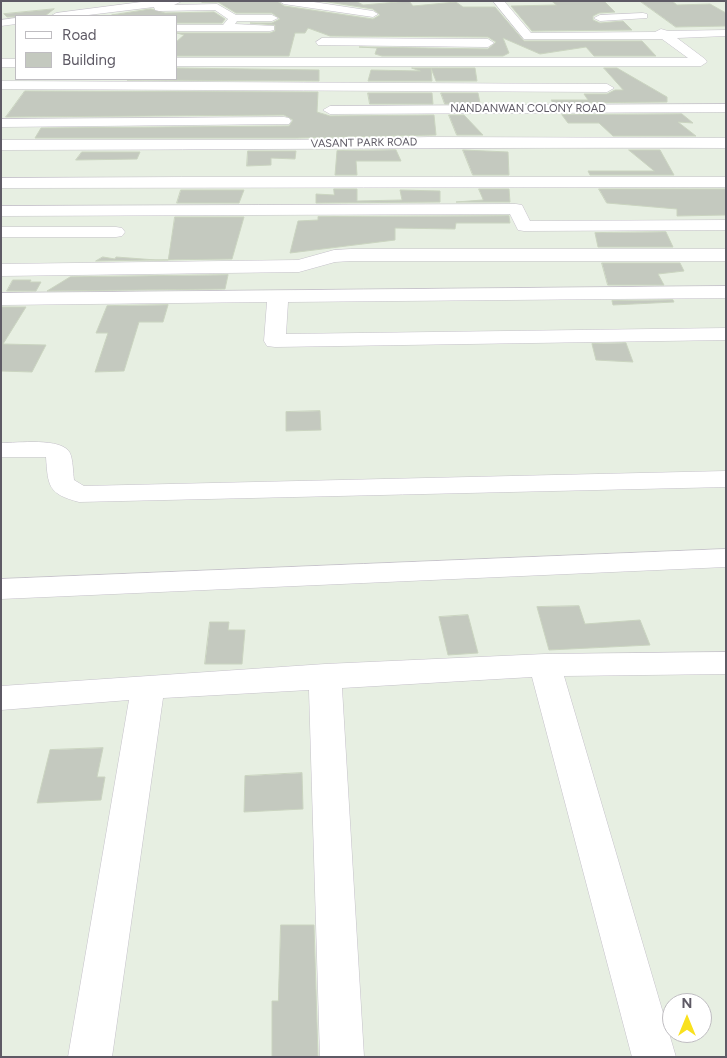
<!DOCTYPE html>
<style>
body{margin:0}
#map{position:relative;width:727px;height:1058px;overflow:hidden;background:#e7efe2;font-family:Figtree,sans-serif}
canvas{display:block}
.frame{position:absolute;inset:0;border:2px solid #5e5a65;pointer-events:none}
.legend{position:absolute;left:15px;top:15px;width:162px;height:65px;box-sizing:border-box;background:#fff;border:1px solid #bfbdc1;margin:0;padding:6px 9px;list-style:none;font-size:15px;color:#5e5a65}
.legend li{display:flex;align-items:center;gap:10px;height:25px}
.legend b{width:25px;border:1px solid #bfbdc1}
.north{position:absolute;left:662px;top:993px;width:50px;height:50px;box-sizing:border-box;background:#fff;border:1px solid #bfbdc1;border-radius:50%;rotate:0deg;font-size:14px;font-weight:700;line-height:20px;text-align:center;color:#5e5a65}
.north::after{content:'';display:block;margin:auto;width:18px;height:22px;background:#f9e11e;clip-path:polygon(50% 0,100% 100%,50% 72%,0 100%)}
</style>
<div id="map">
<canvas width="727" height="1058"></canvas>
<div class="frame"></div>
<ul class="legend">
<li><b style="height:6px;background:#fff"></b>Road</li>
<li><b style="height:14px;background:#c4c9bf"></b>Building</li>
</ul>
<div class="north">N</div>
</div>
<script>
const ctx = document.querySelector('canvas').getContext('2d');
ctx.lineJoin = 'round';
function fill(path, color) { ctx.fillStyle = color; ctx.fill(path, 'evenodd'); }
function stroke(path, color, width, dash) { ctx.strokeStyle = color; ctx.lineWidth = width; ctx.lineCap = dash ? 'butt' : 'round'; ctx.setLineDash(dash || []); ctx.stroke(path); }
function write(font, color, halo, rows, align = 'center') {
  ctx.font = font + ' Figtree,sans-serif'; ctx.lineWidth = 4; ctx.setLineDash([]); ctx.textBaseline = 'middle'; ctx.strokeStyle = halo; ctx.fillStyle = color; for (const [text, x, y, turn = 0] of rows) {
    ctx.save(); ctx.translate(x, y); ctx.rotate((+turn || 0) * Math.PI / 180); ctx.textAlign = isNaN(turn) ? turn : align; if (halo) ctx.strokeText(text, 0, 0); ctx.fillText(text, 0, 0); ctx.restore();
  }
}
const building = new Path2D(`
 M277 1 284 6 373 19 380 15 373 9 322 1H356L363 5 409 1 413 6 456 2 463 7H495L524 41H642L656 56H594L586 47 540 54 503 38 509 53 503 56H382L375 54 377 48 359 47 488 49 496 42 488 37 330 36 308 28 305 33H295L289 56H176V42L184 35 177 33H270L275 31V25L250 23H272L280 19 272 13H236L218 2H202Z
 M552 1H604L615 12 599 13 593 16V20L600 23 623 21 632 30 532 31 511 6 556 5Z
 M640 1H672L677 5 710 4 726 13V26L676 27Z
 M54 9 45 16 7 17 4 14Z
 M151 9 165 13 214 12 225 19 222 23H176V16L112 15Z
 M176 68 319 70V81L127 80 176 79Z
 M412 68H475L477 81H436L431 68 432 81H368L371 70 420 71Z
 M604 68H617L667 97V102L553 103 551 100H588L584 94H607L615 90H623Z
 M25 91 318 92 317 112 330 116 434 115 436 135 296 138H35L41 128 289 126 293 120 284 115 6 117Z
 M368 93H432L433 104H370Z
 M441 93H478L480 103 445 104Z
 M682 114 693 123 678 122 696 136H613L599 123H568L562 115Z
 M449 115H464L483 135H457Z
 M396 150 401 161H356L357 175H335L337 151Z
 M463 150 508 152 509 175H473Z
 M629 150H660L674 175H590L588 171H654Z
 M248 151H296L295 159 271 158V165L247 166Z
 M82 152H140L137 159 76 160Z
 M334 189H357V201L402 200 400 190 440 191V202L316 203V194L334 195Z
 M479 189H509L510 202H456L483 200Z
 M599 189H726V215L677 216V209L607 203Z
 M181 190H244L239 203H177Z
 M509 216 510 223H456L455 229 395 228V240L290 253 298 221 318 220V217Z
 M175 217H244L232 259 156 260H168Z
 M666 232 673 247H598L595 233Z
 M103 257 115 259 116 257 156 260 96 261Z
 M602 263H680L684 271 658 274 664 285H608Z
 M228 275 225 289 47 291 70 277Z
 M13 280H31L30 282H41L36 291H7Z
 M673 300 674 302 613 305 612 301Z
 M168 305 163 322H139L124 371 95 372 108 333H96L107 306Z
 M1 307H26L3 344 46 345 32 372 1 371Z
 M626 343 633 362 596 360 592 344Z
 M320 411 321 430 286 431V412Z
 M579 606 585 624 640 620 650 645 549 650 537 607Z
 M468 615 478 653 448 655 439 617Z
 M210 622H229L228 630H245L242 664H205Z
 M103 748 97 777H105L101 800 37 803 50 750Z
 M302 773 303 809 244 812 245 776Z
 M281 925H314L318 1057H272V1001H278Z`);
fill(building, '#c4c9bf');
stroke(building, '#cad4c0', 1);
const minor = new Path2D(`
 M149 1H182L174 5 217 4 236 15H272L278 18 272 21H237L235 24 274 26V30L270 31H176V25H223L228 19 215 10 159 11 155 10 154 7 80 16H51L56 13Z
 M279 1H307L373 11 378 14 373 17 284 4Z
 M493 1H504L531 33 655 32 661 29 668 31 726 30V36L677 38 705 59 707 62 701 66H176V58H688L662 39H524Z
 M643 13 647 14V18L600 21 594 18 600 15Z
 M16 18V24L1 26V20Z
 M322 38 488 39 494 43 488 47 318 45 316 42Z
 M1 59H16V67H1Z
 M1 81 607 84 614 88 607 92 1 89Z
 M726 104V112L330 114 323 110 330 106Z
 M284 117 289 118 291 121 289 124 1 127V119Z
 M430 137 726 138V148C484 147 243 150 1 150V140H296Z
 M182 177H726V187L1 188V178Z
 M516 204 522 205 530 221 726 220V230L524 231 518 230 510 214 1 216V206Z
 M1 227H116L122 228 125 232 122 236 116 237H1Z
 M351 249H726V261H351L335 262 299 272 1 276V264L298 260 334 250Z
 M726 286V298L288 302 286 334 726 328V340L275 347 267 346 264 341 267 302 1 305V293Z
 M1 443C17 443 62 437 70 453 73 460 73 472 74 480L84 486 726 471V487L79 502C48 494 48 486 46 457H1Z
 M726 549V567L1 599V579Z
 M726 652V674L564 676 676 1057H632L532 677 342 688 364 1057H320L309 690 163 698 112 1057H68L129 700 1 710V686L325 664 545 654Z`);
stroke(minor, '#c5c1ca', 1);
fill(minor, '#fff');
write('11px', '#5e5a65', '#fff', [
 ["NANDANWAN COLONY ROAD",528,109],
 ["VASANT PARK ROAD",364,143,-1]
]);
</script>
